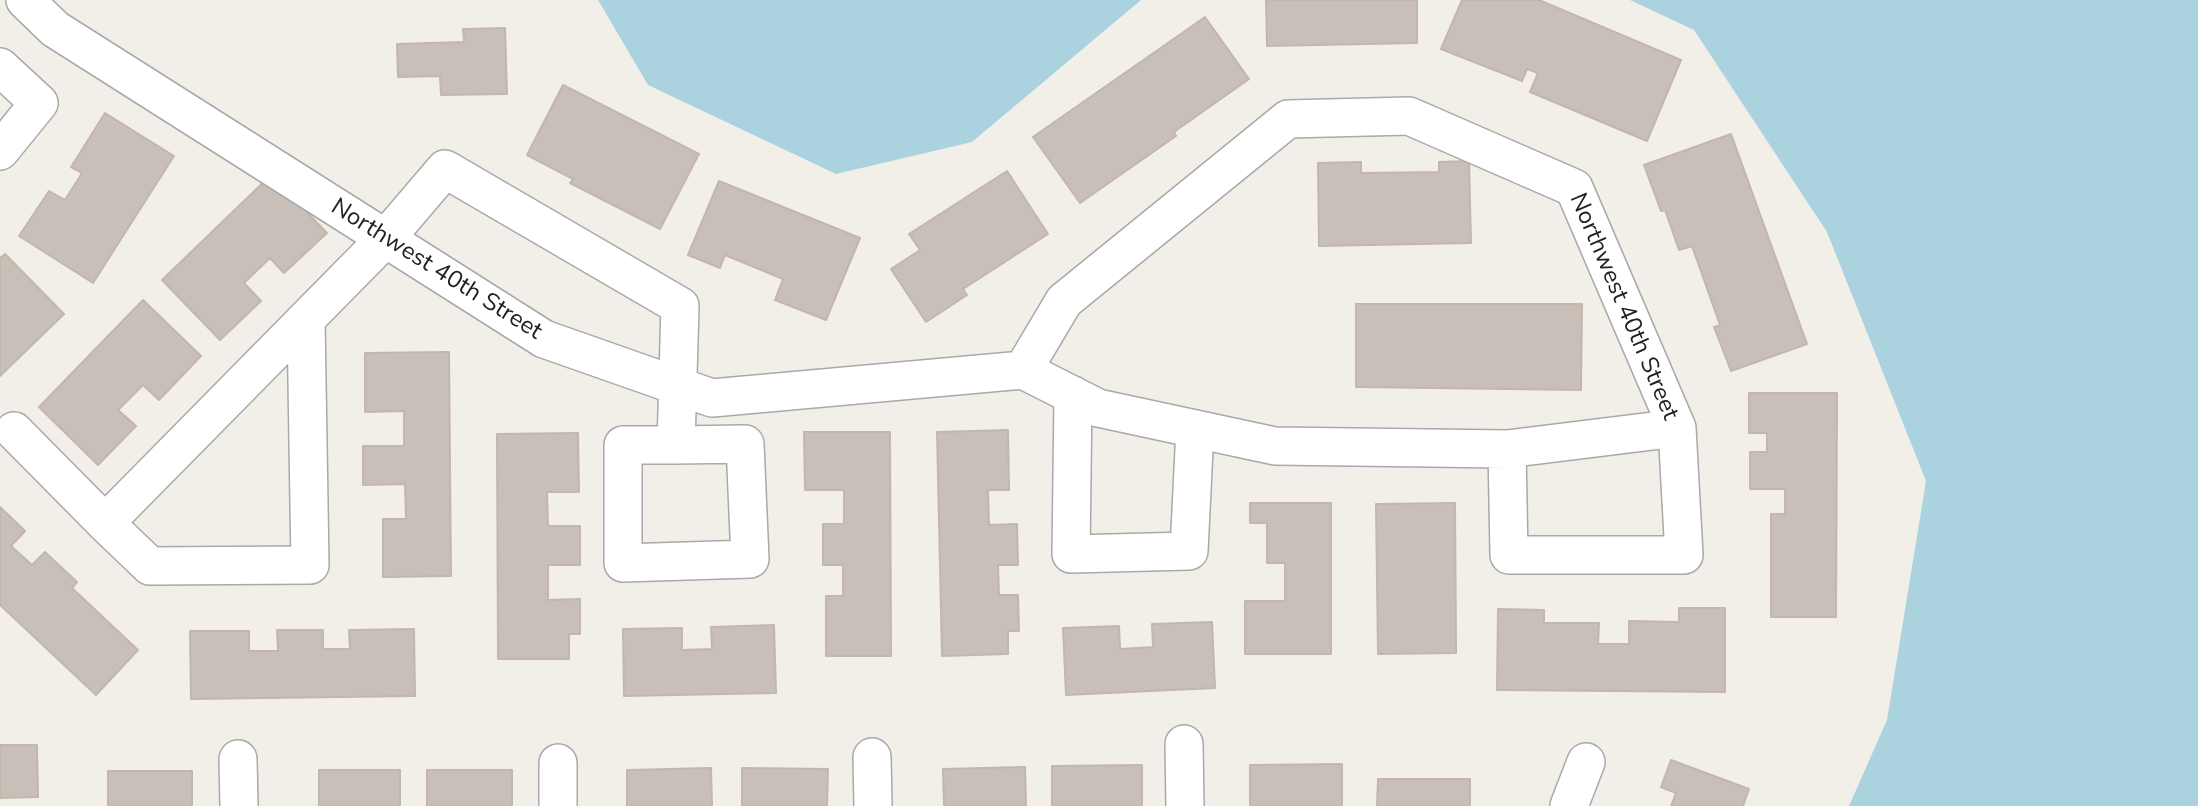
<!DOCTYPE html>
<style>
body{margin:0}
canvas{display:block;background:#f2efe9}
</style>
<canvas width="2198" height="806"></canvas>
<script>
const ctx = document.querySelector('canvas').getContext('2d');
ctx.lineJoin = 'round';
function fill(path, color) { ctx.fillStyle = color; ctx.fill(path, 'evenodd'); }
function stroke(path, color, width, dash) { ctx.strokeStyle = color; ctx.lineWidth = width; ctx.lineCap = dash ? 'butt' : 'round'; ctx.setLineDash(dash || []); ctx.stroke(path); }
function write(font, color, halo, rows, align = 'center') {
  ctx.font = font + ' "Nunito Sans",sans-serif'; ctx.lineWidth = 7; ctx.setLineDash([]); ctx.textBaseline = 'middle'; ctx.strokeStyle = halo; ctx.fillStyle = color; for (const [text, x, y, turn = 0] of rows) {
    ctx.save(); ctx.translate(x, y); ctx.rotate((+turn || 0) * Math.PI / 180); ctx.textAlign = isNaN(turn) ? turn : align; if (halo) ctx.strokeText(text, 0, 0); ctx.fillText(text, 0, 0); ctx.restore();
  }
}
fill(new Path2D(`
 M598 0H1141L972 142 836 174 648 85Z
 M1630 0H2198V806H1849L1887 720 1926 481 1827 232 1694 30Z`), '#aad3df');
const building = new Path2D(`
 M1266 0H1417V43L1267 46Z
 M1462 0H1539L1681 60 1647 141 1530 92 1538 73 1527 69 1522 81 1441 49Z
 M1205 17 1249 79 1174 132 1176 136 1080 203 1033 137Z
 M505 28 507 94 441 95 440 76 398 77 397 44 464 42 463 29Z
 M563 85 699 154 660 229 570 183 573 179 527 155Z
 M105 113 174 156 93 283 19 236 49 191 65 200 82 173 71 167Z
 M1731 134 1807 344 1731 371 1714 327 1720 325 1692 246 1679 250 1665 210 1661 211 1644 165Z
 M1469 161 1471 243 1319 246 1318 163 1361 162V173L1439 172V162Z
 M1007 171 1048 234 963 289 967 295 926 322 891 269 920 250 909 234Z
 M271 175 327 233 284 273 270 258 244 283 261 301 220 340 162 280Z
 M719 181 860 238 826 320 775 300 783 279 725 255 720 268 688 255Z
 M5 254 64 314 0 376V258Z
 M143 300 201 356 159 400 143 385 118 410 136 426 98 465 39 407Z
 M1356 304H1582L1581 390 1356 387Z
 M449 352 451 576 383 577V519H406L405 484 363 485V446H404V411L365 412V353Z
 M1749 393H1837L1836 617H1771V514H1785V489H1750V452H1767V433H1749Z
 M1008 430 1009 490H988L989 525 1017 524 1018 565H998L999 595H1018L1019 631H1008V654L942 656 937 432Z
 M804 432H890L891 656H826V596H843V565H823V524H844V490H805Z
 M578 433 579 492H547L548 526H580V565H548V600L580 599V634H569V659H498L497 434Z
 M1250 503H1331V654H1245V601H1285V563H1267V523H1250Z
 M1455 503 1456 653 1378 654 1376 504Z
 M0 507 25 531 11 546 32 565 45 552 77 582 72 588 138 650 96 695 0 605Z
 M1679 608H1725V692L1497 690 1498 609 1544 610V623H1599L1598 644H1629V621L1679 622Z
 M1212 622 1215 688 1066 695 1063 628 1119 626 1120 649 1153 647 1152 624Z
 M774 625 776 693 624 696 623 629 682 628V650L712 649 711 627Z
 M414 629 415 696 191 699 190 631H249V651H278L277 630H323V649H350L349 630Z
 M0 745H37L38 797 0 798Z
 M1671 760 1749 789 1743 806H1671L1676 793 1661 787Z
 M1342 764V806H1250V765Z
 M1142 765V806H1052V766Z
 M1025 767 1026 806H944L943 769Z
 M711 768 712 806H627V770Z
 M742 768 828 769 827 806H742Z
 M319 770H400V806H319Z
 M427 770H512V806H427Z
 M108 771H192V806H108Z
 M1378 779H1470V806H1377Z`);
fill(building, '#c7bfb8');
stroke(building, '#c4b6ab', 2);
const minor = new Path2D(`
 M25 0 55 29 544 339 712 398 1023 370
 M0 67 39 103 0 151
 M1409 116 1574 188 1677 428 1507 449 1275 446 1098 408 1023 370 1064 301 1288 119Z
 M1073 395 1071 554 1189 551 1195 429
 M14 431 105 523 386 238 445 169 680 306 676 445H623V563L750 559 745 444 676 445
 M1507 449 1509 555H1684L1677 428
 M105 523 150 566 310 565 306 320
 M1184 744 1185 806
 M872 757 873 806
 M238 759 239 806
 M558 763V806
 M1569 806 1586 762`);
stroke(minor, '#a9a9a9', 40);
stroke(minor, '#fff', 37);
write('24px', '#222', '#fff', [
 ["Northwest 40th Street",436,270,32],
 ["Northwest 40th Street",1623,307,67]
]);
</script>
